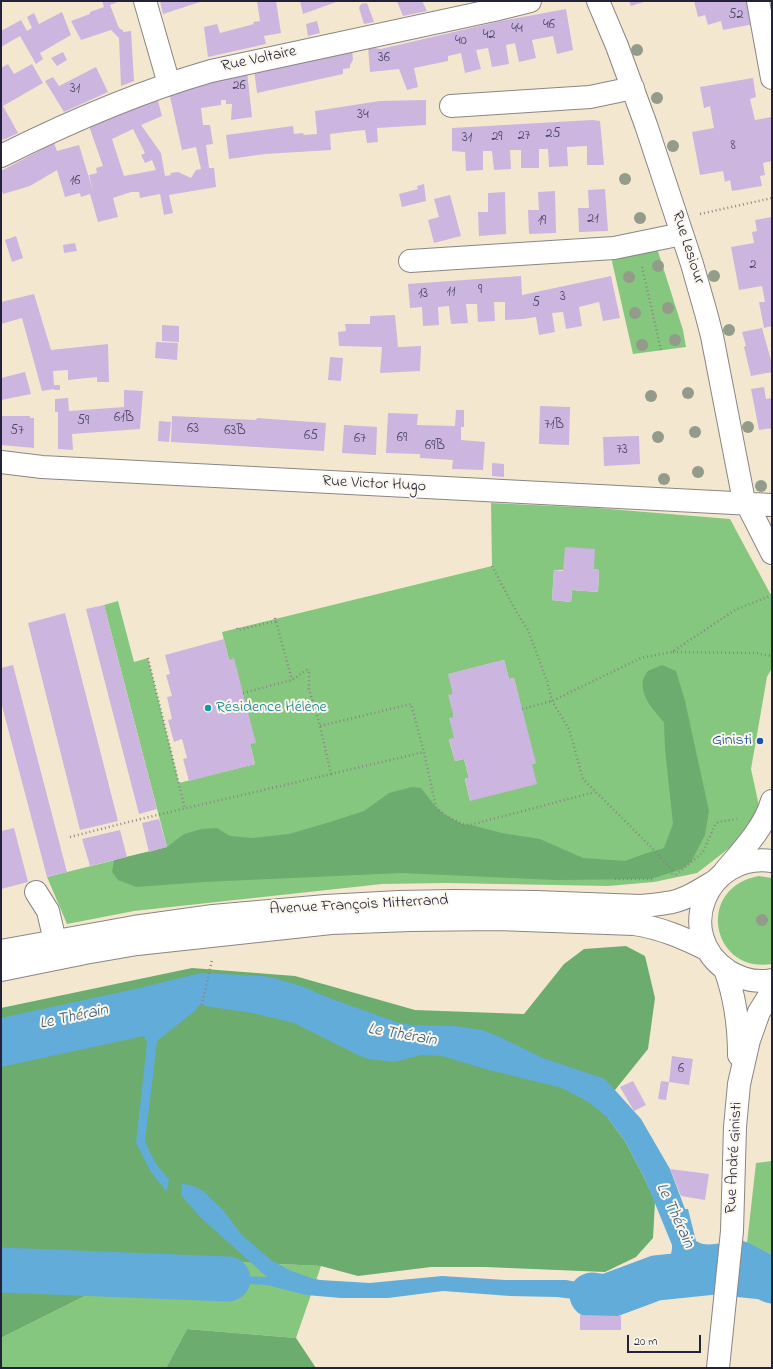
<!DOCTYPE html>
<meta charset="utf-8">
<style>
body{margin:0}
#map{position:relative;width:773px;height:1369px;overflow:hidden;background:#f3e8cf;font-family:"Indie Flower",sans-serif}
canvas{display:block}
.frame{position:absolute;inset:0;border:2px solid #22223b;pointer-events:none}
.scale{position:absolute;left:627px;top:1335px;width:74px;height:18px;box-sizing:border-box;border:2px solid #22223b;border-top:0;padding-left:5px;font-size:12px;line-height:14px;white-space:nowrap;color:#22223b;-webkit-text-stroke:3px #fbf7ec;paint-order:stroke}
</style>
<div id="map">
<canvas width="773" height="1369"></canvas>
<div class="frame"></div>
<div class="scale">20 m</div>
</div>
<script>
const ctx = document.querySelector('canvas').getContext('2d');
ctx.lineJoin = 'round';
function fill(path, color) { ctx.fillStyle = color; ctx.fill(path, 'evenodd'); }
function stroke(path, color, width, dash) { ctx.strokeStyle = color; ctx.lineWidth = width; ctx.lineCap = dash ? 'butt' : 'round'; ctx.setLineDash(dash || []); ctx.stroke(path); }
function write(font, color, halo, rows, align = 'center') {
  ctx.font = font + ' "Indie Flower",sans-serif'; ctx.lineWidth = 4; ctx.setLineDash([]); ctx.textBaseline = 'middle'; ctx.strokeStyle = halo; ctx.fillStyle = color; for (const [text, x, y, turn = 0] of rows) {
    ctx.save(); ctx.translate(x, y); ctx.rotate((+turn || 0) * Math.PI / 180); ctx.textAlign = isNaN(turn) ? turn : align; if (halo) ctx.strokeText(text, 0, 0); ctx.fillText(text, 0, 0); ctx.restore();
  }
}
fill(new Path2D(`
 M657 248 683 330 686 347 633 354 611 257Z
 M491 503 597 508 730 519 772 597V668L767 677 751 769 759 806 745 836 697 873 654 882 608 886 447 883 382 884 134 911 67 924 47 877 167 847 104 605 118 601 134 662 148 658 179 783 255 764 222 632 492 566ZM594 569 599 570 598 592 572 590 571 602 552 600 554 570ZM504 660 509 679 514 678 535 763 532 764 470 801 465 779 469 778 464 759 455 761 449 740 454 738 453 694 449 674Z
 M759 876 772 878V964C712 974 694 888 759 876Z
 M772 1161V1255L747 1243 756 1163Z
 M150 1258 321 1266 296 1338 187 1329 166 1368H1V1338L91 1293Z`), '#86c77f');
fill(new Path2D(`
 M662 665 676 671 685 701 709 811 705 835 691 862 682 869 651 879 555 880 402 873 204 882 136 887 118 880 112 872 114 860 167 847 184 834 202 829 217 828 230 836 252 838 289 834 327 823 364 811 389 793 412 787 421 788 436 807 445 815 462 824 471 825 502 833 540 839 583 858 625 861 644 854 664 848 673 824 665 749 664 722C654 711 640 696 643 680 644 677 646 673 648 671Z
 M626 946 645 956 655 998 648 1049 615 1090 608 1118 625 1141 645 1179 655 1202 653 1238 636 1257 605 1272 485 1267H431L358 1276 321 1266 150 1258 91 1293 1 1338V1008L192 968 295 976 415 1010 524 1014 564 964 584 949Z
 M187 1329 296 1338 316 1368H166Z`), '#6cac6e');
fill(new Path2D(`
 M201 973 263 976 274 978 304 987 329 998 399 1023 413 1025 455 1026 482 1030 500 1037 543 1058 605 1079 641 1119 670 1169 685 1209H688L696 1241C709 1250 731 1238 743 1241 753 1244 763 1251 772 1255V1291L762 1287 704 1288 660 1281 657 1282 655 1271C665 1266 673 1257 672 1245L645 1179 625 1141 608 1118 590 1103 562 1088 485 1069 442 1056 421 1055 394 1062 369 1059 360 1056 294 1023 252 1013 198 1005 196 1010 157 1041 145 1141C150 1154 158 1169 169 1179L167 1192 151 1172 136 1143 147 1043 144 1036 1 1067V1018L135 989Z
 M182 1183 196 1187 203 1191 223 1210 242 1235 271 1260 289 1270 311 1278 320 1280 370 1283 442 1276 505 1280H566L605 1287 617 1285 649 1273 651 1284 613 1300 598 1302 557 1297 510 1296 443 1291 388 1298H341L306 1295 267 1285 165 1280 166 1273 267 1277 200 1217 181 1195Z
 M1 1266 152 1273 150 1280 1 1273Z`), '#61acd9');
stroke(new Path2D(`
 M1 1270 228 1279
 M592 1295 605 1297 656 1278 714 1272 764 1277 772 1281`), '#61acd9', 45);
fill(new Path2D(`
 M102 1H120L110 5 118 26 120 29 123 30V32L131 31 134 81 121 86 119 38 111 30 81 40 71 21 90 14V12L104 7Z
 M160 1H203L163 14Z
 M257 1H276L281 33 264 36 266 44 208 57 204 27 217 24 220 33 254 24 253 22 260 21Z
 M300 1H339L303 14Z
 M397 1H422L427 11 403 16Z
 M629 1H647L631 6Z
 M694 1H749L754 24 723 30 721 21 708 25 705 15 698 17Z
 M367 3 374 22 364 24 359 8 361 4Z
 M566 9 573 50 557 54 553 36 532 40 536 58 519 62 515 43 506 45 509 64 492 67 488 48 476 50 481 69 465 73 461 53 448 56V61L414 68 418 87 407 90 399 69 370 72 368 47 381 49 501 21Z
 M62 12 71 35 40 53 43 59 36 64 20 36 1 47V31L21 20 27 31 32 28 27 17 34 13 39 24Z
 M317 21 320 33 308 36 306 24Z
 M352 50 353 60 350 65V68L343 69V74L257 93 254 69Z
 M63 52 67 60 57 66 51 58Z
 M8 64 14 74 32 64 43 83 3 106 18 133 3 140 1 137V68Z
 M96 67 108 92 64 112 45 81 53 77 59 86Z
 M247 71 252 117 231 120 232 104H226V100H221V105L201 108 203 125H210L213 144 206 145 209 168H214L216 187 169 195 173 213 164 215 160 194 140 198 139 192H131L113 198 118 217 98 222 90 194 81 197 80 193 65 197 57 170 30 186 3 194 1 188V171L54 143 57 151 79 145 93 191 89 175 97 173 96 168 103 166 89 126 157 97 162 116 141 125 161 153 165 176 171 175 170 173 178 172 191 178 196 170 201 169 196 147 182 150 169 92ZM133 129 145 153 141 155 145 163 152 160 156 170 124 176 112 139Z
 M753 78 756 97 750 99 755 120 772 117V161L763 163 765 175 760 176 762 186 732 191 730 180 725 182 723 171 700 175 692 132 714 128 710 106 704 108 700 87Z
 M426 100V125L377 128 378 142 367 143 365 130 354 131 330 134 331 150 265 154 229 159 226 135 293 126 294 134 303 133 304 135 317 134 315 111 380 101Z
 M592 120 600 121 604 165H587V146L567 147 568 166 549 167 548 149H539V168H521V150H510L511 169 494 170 492 151H483V170L466 171 465 152 452 151V128Z
 M424 184 426 201 402 207 399 194 418 189 417 186Z
 M605 189 608 231 579 232 578 208H589L588 190Z
 M555 191 556 233 529 234 528 210H539L538 192Z
 M505 192 506 234 479 236 478 212H488V193Z
 M450 195 461 236 434 243 428 220 439 217 434 199Z
 M772 217V326L764 328 759 302H765L762 286 739 290 731 247 754 243 752 232 757 231 755 220Z
 M16 236 23 258 12 262 5 240Z
 M75 243 77 251 64 253 63 245Z
 M521 276 522 295 611 276 620 318 603 321 599 302 579 307 582 326 566 329 563 312 552 313 555 332 539 335 536 317 523 319 505 320V302H494L495 321 478 322 477 304H466L468 323 451 324 449 306 438 307 439 325 423 326 422 307 410 308 408 284Z
 M34 294 51 350 108 344 109 382H97V377L68 380V370L53 371 54 385H60V390H54V389L42 391 22 318 1 324V302Z
 M395 315 398 347 421 346 420 371 380 373 382 347 339 346 338 332 346 331 345 324H370V316Z
 M162 325 179 326V342L162 341Z
 M762 328 772 364V372L751 376 744 347 746 346 742 332Z
 M156 342 178 343 177 360 155 358Z
 M330 357 343 358 341 381 328 380Z
 M25 372 31 394 1 400V378Z
 M764 387 766 399 772 398V428L759 430 751 389Z
 M124 390 143 391 140 429 72 434 73 450 58 449V412H55V399L68 398 69 411 124 407Z
 M540 406 570 407 569 445 539 444Z
 M456 410H464V427H461V440L485 442 483 470 452 469 453 460 420 458V454L386 453 388 413 418 414 417 425 455 426Z
 M1 416H30V418H34V448L1 445Z
 M172 416 256 420 257 418 326 423 324 451 171 442Z
 M159 421 171 422 169 442 158 441Z
 M344 425 377 427 376 455 342 453Z
 M639 436 640 464 604 466 603 437Z
 M492 463 504 464V477L492 476Z
 M565 547 595 549 594 569 599 570 598 592 572 590 571 602 552 600 554 570 563 571Z
 M104 605 157 809 139 814 86 609Z
 M65 613 118 821 80 830 28 623Z
 M224 639 229 660 234 658 256 743 250 744 255 764 189 781 183 759 187 758 182 739 174 742 168 720 172 719 167 697 172 696 166 675 170 674 165 655Z
 M504 660 509 679 514 678 536 763 532 764 537 784 470 801 465 778H469L464 759 455 761 449 739 454 738 449 718 454 717 448 695 453 694 448 674Z
 M13 665 67 872 47 877 1 702V668Z
 M159 819 167 847 149 852 142 823Z
 M14 828 28 882 1 889V831Z
 M120 830 127 857 90 866 82 839Z
 M672 1056 693 1059 689 1085 669 1082 666 1100 658 1099 661 1081 669 1082Z
 M633 1081 646 1105 634 1111 620 1087Z
 M670 1169 709 1174 705 1200 681 1196Z
 M580 1315 621 1316V1330H580Z`), '#ccb5df');
const minor = new Path2D(`
 M145 1 169 84
 M598 1 617 46 646 125 692 264 706 313 712 336 743 496 772 553
 M758 1 772 78
 M451 106 590 97 633 88
 M1 156C69 122 138 92 211 71L494 10 530 1
 M410 261 614 248 682 234
 M1 462 42 467 772 505
 M725 871C743 850 764 828 772 801
 M36 892 48 911 55 941
 M725 969C735 997 739 1025 739 1055
 M718 1368 732 1231 735 1127 739 1084 749 1040 759 1012 772 991`);
const major = new Path2D(`
 M772 861C706 852 673 935 728 971 741 979 757 983 772 980
 M1 951 134 927 213 916 326 906 399 902 454 901 536 902 640 906C648 905 657 905 666 903 684 901 700 890 715 881
 M1 970 85 953 137 944 331 923 410 920 497 919 634 924C661 928 684 938 708 950`);
stroke(minor, '#8a8585', 24);
stroke(major, '#8a8585', 24);
stroke(new Path2D(`
 M700 214 772 198
 M642 267 661 350
 M492 566 517 613 528 630 547 681 552 701 569 729 583 779 659 855 672 870V877
 M275 618 292 680
 M237 628 238 630 276 621
 M673 652 755 653 772 656
 M148 658 185 809
 M243 693 292 680 308 669
 M522 709 552 701 641 658 672 652 735 610 772 595
 M320 726 411 704 424 752
 M331 774 424 752 436 807 445 815 462 824 470 825 595 792
 M70 837C157 814 244 795 331 774L320 726 309 689V669
 M676 875 703 852 715 825 718 822 737 819
 M615 879H652
 M202 1005 212 960`), '#8a8585', 2.5, [1, 3]);
stroke(minor, '#fff', 22);
stroke(major, '#fff', 22);
ctx.fillStyle = '#939b8b';
for (const [x, y] of [
 [637,50],
 [657,98],
 [673,146],
 [625,179],
 [640,218],
 [658,266],
 [714,276],
 [629,277],
 [668,308],
 [635,313],
 [729,330],
 [675,340],
 [642,345],
 [688,393],
 [651,396],
 [748,427],
 [695,432],
 [658,437],
 [698,472],
 [664,479],
 [761,486],
 [762,920]
]) { ctx.beginPath(); ctx.arc(x, y, 6, 0, 2 * Math.PI); ctx.fill(); }
for (const [x, y, r, color] of [
 [208,708,4,"#0f9aa8"],
 [760,741,4,"#1a4fb4"]
]) { const dot = new Path2D(); dot.arc(x, y, r, 0, 2 * Math.PI); ctx.fillStyle = color; ctx.fill(dot); stroke(dot, '#fbf7ec', 1.5); }
write('14px', '#4c4764', null, [
 ["52",736,16],
 ["46",549,26],
 ["44",517,30],
 ["42",489,36],
 ["40",461,42],
 ["36",384,59],
 ["26",239,87],
 ["31",75,90],
 ["34",363,116],
 ["25",553,135],
 ["27",524,137],
 ["29",497,138],
 ["31",467,139],
 ["8",733,147],
 ["16",75,182],
 ["21",593,220],
 ["19",542,222],
 ["2",753,266],
 ["9",480,291],
 ["11",451,293],
 ["13",423,295],
 ["3",563,298],
 ["5",536,304],
 ["61B",124,419],
 ["59",83,422],
 ["71B",554,426],
 ["63",193,430],
 ["57",17,432],
 ["63B",235,432],
 ["65",311,437],
 ["69",402,439],
 ["67",360,440],
 ["69B",435,447],
 ["73",622,451],
 ["6",681,1070]
]);
write('16px', '#22223b', '#fbf7ec', [
 ["Rue Voltaire",259,60,-12],
 ["Rue Lesiour",687,248,72],
 ["Rue Victor Hugo",374,485,3],
 ["Avenue François Mitterrand",359,906,-3],
 ["Rue André Ginisti",735,1158,-87]
]);
write('16px', '#0d838f', '#fbf7ec', [
 ["Résidence Hélène",216,708]
], 'left');
write('16px', '#164399', '#fbf7ec', [
 ["Ginisti",752,741]
], 'right');
write('italic 17px', '#3b597a', '#fbf7ec', [
 ["Le Thérain",74,1018,-12],
 ["Le Thérain",402,1036,10],
 ["Le Thérain",674,1216,65]
]);
</script>
